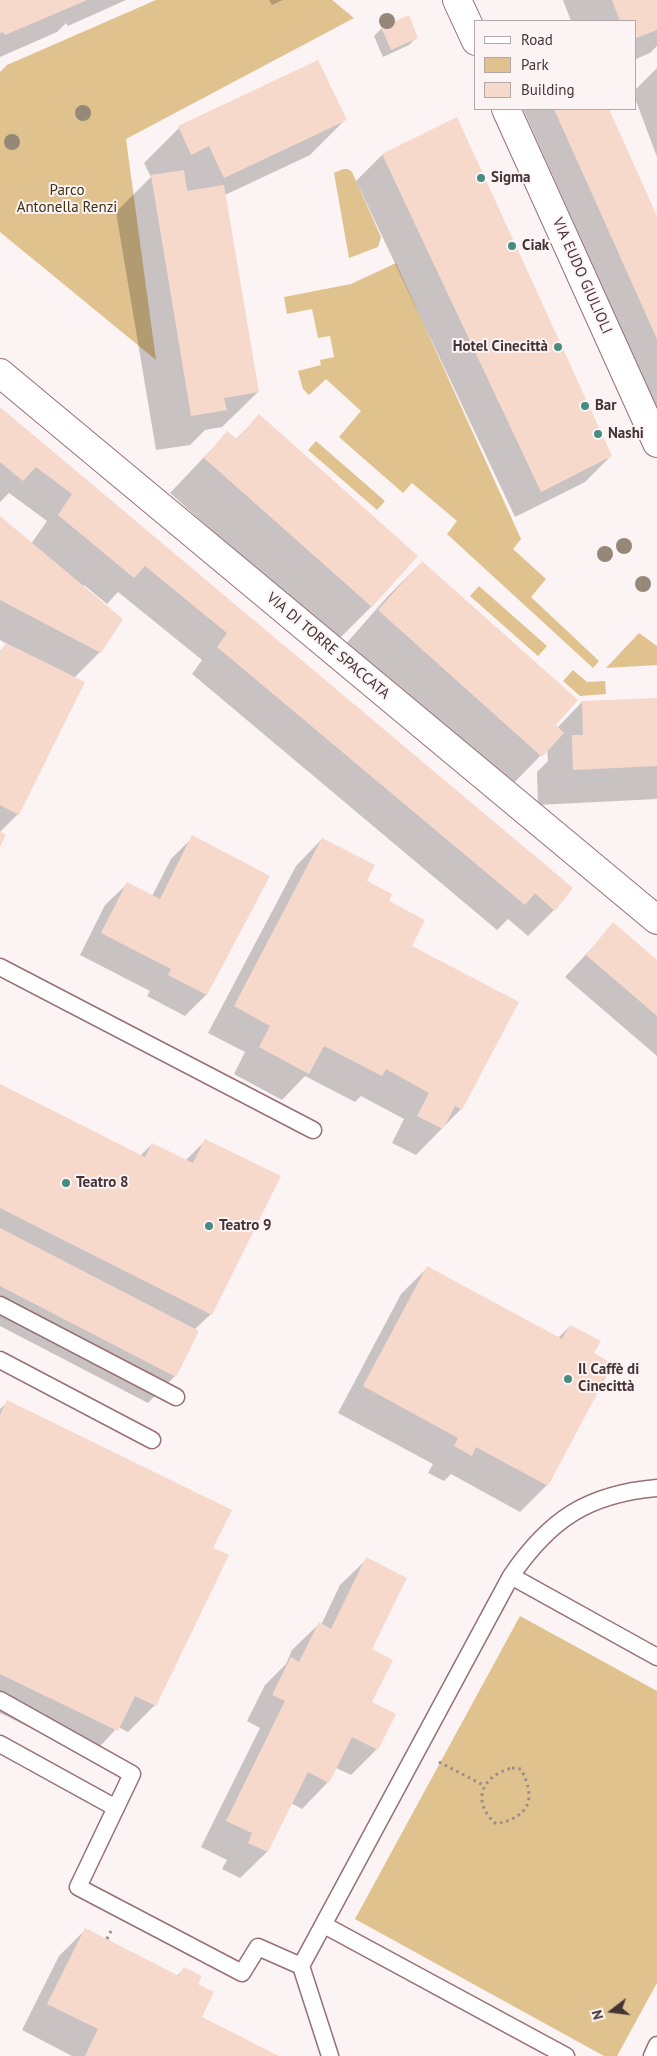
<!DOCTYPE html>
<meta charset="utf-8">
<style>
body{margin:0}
#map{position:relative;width:657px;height:2056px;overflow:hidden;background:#fcf3f4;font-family:"PT Sans",sans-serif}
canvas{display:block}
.legend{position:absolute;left:474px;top:20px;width:162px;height:90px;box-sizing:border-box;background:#fcf3f4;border:1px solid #b3a7a8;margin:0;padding:6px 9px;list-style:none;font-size:15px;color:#453436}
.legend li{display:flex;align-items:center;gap:10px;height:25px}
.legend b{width:25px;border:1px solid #b3a7a8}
.north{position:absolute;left:587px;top:1986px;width:50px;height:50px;-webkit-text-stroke:4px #fcf3f4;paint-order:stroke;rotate:255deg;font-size:14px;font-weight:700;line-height:20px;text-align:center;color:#453436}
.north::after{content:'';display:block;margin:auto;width:18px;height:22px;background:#453436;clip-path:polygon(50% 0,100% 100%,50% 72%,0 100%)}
</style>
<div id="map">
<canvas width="657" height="2056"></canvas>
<ul class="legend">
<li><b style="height:6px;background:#fff"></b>Road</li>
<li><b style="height:14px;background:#e0c28e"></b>Park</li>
<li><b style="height:14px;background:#f7d9cc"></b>Building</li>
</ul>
<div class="north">N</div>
</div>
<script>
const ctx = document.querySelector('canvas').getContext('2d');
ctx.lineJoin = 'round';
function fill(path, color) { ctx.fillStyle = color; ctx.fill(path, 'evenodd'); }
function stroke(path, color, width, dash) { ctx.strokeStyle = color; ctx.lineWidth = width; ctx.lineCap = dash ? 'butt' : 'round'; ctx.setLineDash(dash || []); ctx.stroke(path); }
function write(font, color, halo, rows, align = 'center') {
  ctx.font = font + ' "PT Sans",sans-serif'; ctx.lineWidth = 4; ctx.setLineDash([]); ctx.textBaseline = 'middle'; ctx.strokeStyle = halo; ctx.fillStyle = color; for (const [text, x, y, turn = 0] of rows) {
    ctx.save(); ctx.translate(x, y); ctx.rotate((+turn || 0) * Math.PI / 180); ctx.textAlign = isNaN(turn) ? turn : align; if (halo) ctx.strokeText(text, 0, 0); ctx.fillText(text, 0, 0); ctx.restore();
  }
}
fill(new Path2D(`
 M156 0H332L354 18 126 139 156 360 0 232V72L7 65Z
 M343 169H348L352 172 381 237 378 247 349 258 334 173Z
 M396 263 521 539 513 549 546 579 531 597 599 661 593 668 447 534 457 521 412 483 403 493 339 437 361 411 326 379 309 395 303 389 298 371 321 365 320 360 334 357 330 336 318 338 312 309 287 314 284 297 351 284Z
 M316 441 385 501 377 510 308 450Z
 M479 586 547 646 538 656 470 596Z
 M639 633 657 646V665L606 668Z
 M573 670 587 682 605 681 606 694 580 696 563 681Z
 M520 1616 657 1691V1983L617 2056H604L355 1919Z`), '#e0c28e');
fill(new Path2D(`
 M0 0H126L68 26 66 23 57 32 0 57Z
 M269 0H283L272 5Z
 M563 0H657V46L650 53 636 59V21H571Z
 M382 28 417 37 409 45 383 57 374 36Z
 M657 68V157L636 101V89Z
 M523 109H608L657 219V409Z
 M457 119 611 456 585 482 515 517 356 181 382 155Z
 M345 120 310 155 225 195 258 392 222 427 205 430 190 445 156 450 116 212 151 177 144 163 179 128Z
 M0 409 554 910 528 936 508 919 497 930 192 674 202 660 118 592 107 604 84 585 83 587 100 652 74 678 83 683 18 814 0 832V651L7 644 0 640V517L31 544 47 521 9 493 0 502Z
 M259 416 416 556 371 607 336 642 170 493 227 433 235 440Z
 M422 562 557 728 582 702 657 699V799L538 805 537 772 548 761 547 749 506 791 344 646 387 597Z
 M193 837 206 995 185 1016 147 996 150 991 80 955 105 905 127 884 152 896 171 859Z
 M322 839 387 902 410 946 461 1109 416 1155 392 1143 404 1119 361 1096 355 1102 305 1076 282 1100 234 1074 245 1052 208 1033 296 866Z
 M614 924 657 961V1056L565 977Z
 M0 1085 140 1156 152 1144 185 1161 206 1140 211 1314 194 1330 175 1376 148 1403 0 1326Z
 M427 1268 558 1338 570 1326 592 1354 612 1364 547 1485 520 1512 451 1474 444 1481 428 1473 433 1464 338 1413 401 1294Z
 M8 1402 212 1549 227 1556 155 1705 128 1732 118 1727 90 1757 0 1713V1409Z
 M367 1559 371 1702 377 1749 351 1775 336 1768 328 1782 302 1809 291 1803 267 1852 240 1878 222 1869 227 1860 201 1847 260 1728 247 1721 265 1685 286 1664 292 1650 319 1624 321 1625 340 1585Z
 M85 1930 177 1976 184 1969 196 1984 200 2017 276 2056H72L22 2030 59 1956Z`), '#0003');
fill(new Path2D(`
 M0 0H87L5 35 3 32 0 33Z
 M612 0H657V30L636 38V21H620Z
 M409 15 418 38 391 50 381 27Z
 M318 60 347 120 224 178 209 146 191 155 178 126Z
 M554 109H609L657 216V339Z
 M457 117 612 456 541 492 382 154Z
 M184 170 187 191 224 185 259 392 224 398 227 410 191 416 151 175Z
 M0 407 573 888 555 911 535 893 525 905 217 647 227 633 145 566 134 578 58 515 72 494 36 467 23 481 0 462Z
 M259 414 418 556 372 607 204 458 227 431 237 439Z
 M0 516 123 619 101 653 0 600Z
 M422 561 578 700 556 725 564 733 542 757 378 610Z
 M6 643 85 682 19 815 0 805V652Z
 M657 698V766L573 770 572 735H583L582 701Z
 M0 831 6 835 0 847Z
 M192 835 270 876 207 995 168 975 171 969 101 933 127 882 160 899Z
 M322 838 375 865 367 881 392 894 389 901 425 920 412 946 519 1002 462 1110 455 1106 443 1129 417 1116 429 1093 386 1069 382 1076 324 1046 309 1074 259 1047 270 1026 234 1006Z
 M613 922 657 960V1016L586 955Z
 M0 1084 145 1157 152 1143 193 1163 205 1139 281 1176 212 1315 0 1208Z
 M0 1228 199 1331 176 1377 0 1286Z
 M427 1266 562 1339 570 1325 601 1341 594 1353 613 1364 548 1486 476 1447 472 1456 454 1446 458 1438 363 1386Z
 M7 1400 232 1510 213 1548 229 1555 156 1706 135 1696 118 1731 0 1674V1415Z
 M366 1557 407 1578 372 1649 393 1660 372 1702 396 1714 378 1750 352 1737 329 1783 308 1772 268 1852 248 1843 252 1833 226 1821 285 1701 272 1695 291 1657 299 1662 319 1622 331 1629Z
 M85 1928 179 1976 184 1967 202 1976 198 1984 214 1992 202 2017 279 2056H85L98 2029 47 2004Z`), '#f7d9cc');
const service = new Path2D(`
 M0 967 313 1130
 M0 1305 176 1397
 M0 1360 152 1440
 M511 1576C550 1519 588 1494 657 1488
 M0 1700 132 1774 78 1887 242 1973 258 1947 301 1966 511 1576 657 1657
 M0 1744 116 1808
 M324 1925 566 2056
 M301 1966 330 2056
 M652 2056 657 2045`);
const minor = new Path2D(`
 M457 0 476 41
 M506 109 657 443`);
const tertiary = new Path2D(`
 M0 373 657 920`);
stroke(service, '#967074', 19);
stroke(minor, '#967074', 30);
stroke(tertiary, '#967074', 30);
stroke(new Path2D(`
 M439 1762 485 1786
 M512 1768 521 1769C537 1800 529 1817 496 1824 471 1802 481 1776 512 1768Z
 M107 1939 111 1931`), '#998c8d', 3, [2.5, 4]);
stroke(service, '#fff', 16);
stroke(minor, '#fff', 28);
stroke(tertiary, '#fff', 28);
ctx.fillStyle = '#958878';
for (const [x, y] of [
 [387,21],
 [83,113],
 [12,142],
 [624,546],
 [605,554],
 [643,584]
]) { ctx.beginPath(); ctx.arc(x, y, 8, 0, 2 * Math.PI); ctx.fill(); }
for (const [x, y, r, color] of [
 [481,178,5,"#478b81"],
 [512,246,5,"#478b81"],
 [558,347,5,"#478b81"],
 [585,406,5,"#478b81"],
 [598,434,5,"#478b81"],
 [66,1183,5,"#478b81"],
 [209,1226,5,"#478b81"],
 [568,1379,5,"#478b81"]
]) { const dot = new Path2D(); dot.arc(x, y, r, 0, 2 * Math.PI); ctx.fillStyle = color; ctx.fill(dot); stroke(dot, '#fcf3f4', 2); }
write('bold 15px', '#453436', '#fcf3f4', [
 ["Sigma",491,178],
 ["Ciak",522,246],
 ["Hotel Cinecittà",548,347,"right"],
 ["Bar",595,406],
 ["Nashi",608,434],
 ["Teatro 8",76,1183],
 ["Teatro 9",219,1226],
 ["Il Caffè di",578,1370],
 ["Cinecittà",578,1387]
], 'left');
write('15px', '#413113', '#fcf3f4', [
 ["Parco",67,191],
 ["Antonella Renzi",67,208]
]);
write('15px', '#453436', '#fcf3f4', [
 ["VIA EUDO GIULIOLI",582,276,66],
 ["VIA DI TORRE SPACCATA",328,646,40]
]);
</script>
